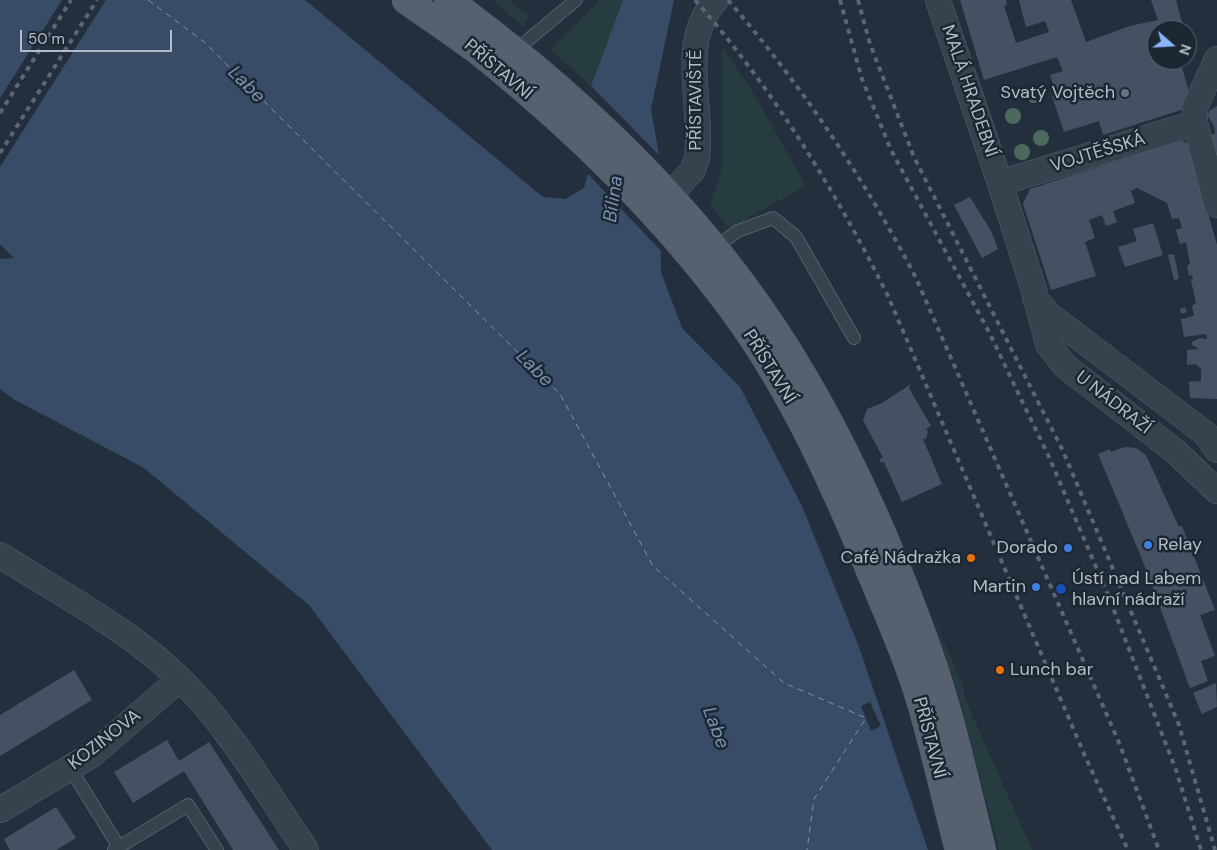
<!DOCTYPE html>
<meta charset="utf-8">
<style>
body{margin:0}
#map{position:relative;width:1217px;height:850px;overflow:hidden;background:#242f3e;font-family:"DM Sans",sans-serif}
canvas{display:block}
.north{position:absolute;left:1147px;top:20px;width:50px;height:50px;box-sizing:border-box;background:#1d2633;border:1px solid #59626f;border-radius:50%;rotate:109deg;font-size:14px;font-weight:700;line-height:20px;text-align:center;color:#b4bcc9}
.north::after{content:'';display:block;margin:auto;width:18px;height:22px;background:#8ab4f8;clip-path:polygon(50% 0,100% 100%,50% 72%,0 100%)}
.scale{position:absolute;left:20px;top:30px;width:152px;height:22px;box-sizing:border-box;border:2px solid #b4bcc9;border-top:0;padding-left:6px;font-size:15px;line-height:18px;white-space:nowrap;color:#b4bcc9;-webkit-text-stroke:4px #1d2633;paint-order:stroke}
</style>
<div id="map">
<canvas width="1217" height="850"></canvas>
<div class="north">N</div>
<div class="scale">50 m</div>
</div>
<script>
const ctx = document.querySelector('canvas').getContext('2d');
ctx.lineJoin = 'round';
function fill(path, color) { ctx.fillStyle = color; ctx.fill(path, 'evenodd'); }
function stroke(path, color, width, dash) { ctx.strokeStyle = color; ctx.lineWidth = width; ctx.lineCap = dash ? 'butt' : 'round'; ctx.setLineDash(dash || []); ctx.stroke(path); }
function write(font, color, halo, rows, align = 'center') {
  ctx.font = font + ' "DM Sans",sans-serif'; ctx.lineWidth = 5; ctx.setLineDash([]); ctx.textBaseline = 'middle'; ctx.strokeStyle = halo; ctx.fillStyle = color; for (const [text, x, y, turn = 0] of rows) {
    ctx.save(); ctx.translate(x, y); ctx.rotate((+turn || 0) * Math.PI / 180); ctx.textAlign = isNaN(turn) ? turn : align; if (halo) ctx.strokeText(text, 0, 0); ctx.fillText(text, 0, 0); ctx.restore();
  }
}
fill(new Path2D(`
 M493 0H509L529 17 523 27Z
 M600 0H623L591 86 551 50Z
 M722 47 754 94 806 186 748 218 733 232 714 211 710 204 722 170Z
 M933 616 964 689V696L1032 850H999L959 696Z`), '#263c3f');
fill(new Path2D(`
 M0 0H305L543 197 565 199 584 188 588 174 591 86 623 0H674L651 109 659 155 661 272 682 328 740 387 802 506 859 647 928 850H492L309 605 144 468 15 400 0 389V259L14 258 0 244Z`), '#394c67');
fill(new Path2D(`
 M62 0H106L0 167V98Z
 M591 86 659 155 661 251 588 174Z
 M870 702 881 726 871 731 861 706Z`), '#242f3e');
stroke(new Path2D(`
 M148 0 203 41 560 394 653 566 784 683 866 718 814 799 807 850`), '#7c92b1', 1, [6, 5]);
fill(new Path2D(`
 M960 0H1006L1007 5 1004 6 1016 43 1049 32 1045 21 1026 27 1019 0H1071L1086 42 1130 26 1158 20 1151 0H1176L1184 30H1157V60H1177L1181 64 1189 92 1185 100 1187 108 1103 135 1099 121 1064 132 1052 96 1056 95 1050 75 1063 71 1057 57 984 80Z
 M1217 106V156H1215L1209 135 1215 134 1214 126 1208 116 1209 111Z
 M1180 140 1189 144 1217 245V399L1190 398 1189 382 1201 381V369L1196 364 1187 365V350L1199 349 1192 345V342L1200 338 1207 339 1206 334 1184 337 1181 319 1194 316 1192 306 1196 303 1191 280 1193 279 1192 275 1189 276 1187 265 1190 264 1186 242 1180 244 1176 230 1182 228 1179 218 1172 219 1167 203 1137 188 1131 191 1135 203 1113 211 1117 222 1106 226 1102 215 1089 220 1095 238 1085 242 1096 276 1051 290 1023 204 1030 189Z
 M970 197 991 231 998 249 982 258 954 205Z
 M1153 223 1163 255 1125 267 1118 247 1137 241 1133 229Z
 M1174 254 1179 279 1174 280 1168 255Z
 M1185 307 1187 312 1181 314 1180 309Z
 M911 384 909 388 931 426 926 429 928 431 926 439H923L942 484 902 502 884 462 881 463 879 459 883 458 863 420 867 409 882 403Z
 M1125 447 1136 448 1146 455 1179 527 1182 526 1215 610 1200 615 1215 656 1201 661 1208 681 1190 688 1142 559 1098 454 1110 449 1111 452Z
 M74 670 92 700 0 756V715Z
 M1216 683 1217 707 1202 714 1193 693Z
 M167 740 179 761 209 742 279 850H233L184 771 133 803 114 772Z
 M56 807 76 838 56 850H10L4 839Z`), '#455162');
const lane = new Path2D(`
 M515 51 576 0
 M714 248 738 231 773 218 796 237 854 338
 M70 768 119 847 114 850
 M119 847 188 805 217 850`);
const street = new Path2D(`
 M938 0 1000 183 1033 287 1048 344 1065 366 1176 452 1217 491
 M1217 59 1195 107V123L1217 205
 M1000 183 1195 123
 M669 196 692 171 697 158C704 106 677 42 716 0
 M1035 298 1048 314 1206 434 1217 450
 M0 555C61 594 127 628 179 678 229 726 267 793 306 850
 M0 810 93 754 180 679`);
const primary = new Path2D(`
 M406 0C432 19 461 37 487 58 572 127 655 207 722 295 784 375 827 468 866 561 884 605 904 648 918 693 934 744 945 798 959 850
 M448 0C579 96 701 212 788 351 843 439 885 533 921 631 948 702 964 777 982 850`);
stroke(lane, '#565f6c', 14);
stroke(street, '#565f6c', 26);
stroke(primary, '#414a57', 29);
stroke(lane, '#38414e', 12);
stroke(street, '#38414e', 25);
stroke(primary, '#56606e', 28);
stroke(new Path2D(`
 M695 0C773 89 835 190 888 296L1085 756 1128 850
 M728 0C802 86 864 178 916 278L1120 745 1159 850
 M840 0 862 79 891 150 990 334 1021 399 1049 457 1108 595 1176 770 1201 850
 M858 0 870 44 914 157 1063 451 1179 725 1215 850
 M0 113 71 0
 M0 153 97 0`), '#5a6575', 4, [5, 5]);
ctx.fillStyle = '#4b6a5d';
for (const [x, y] of [
 [1034,95],
 [1013,116],
 [1041,138],
 [1022,152]
]) { ctx.beginPath(); ctx.arc(x, y, 8, 0, 2 * Math.PI); ctx.fill(); }
for (const [x, y, r, color] of [
 [1125,93,5,"#6b7280"],
 [1148,545,5,"#3f7fe0"],
 [1068,548,5,"#3f7fe0"],
 [971,558,5,"#e8710a"],
 [1036,587,5,"#3f7fe0"],
 [1061,589,6,"#1a4fb4"],
 [1000,670,5,"#e8710a"]
]) { const dot = new Path2D(); dot.arc(x, y, r, 0, 2 * Math.PI); ctx.fillStyle = color; ctx.fill(dot); stroke(dot, '#1d2633', 2); }
write('18px', '#b4bcc9', '#1d2633', [
 ["PŘÍSTAVNÍ",498,70,40],
 ["MALÁ HRADEBNÍ",969,91,71],
 ["PŘÍSTAVIŠTĚ",696,100,-90],
 ["VOJTĚŠSKÁ",1098,153,-17],
 ["PŘÍSTAVNÍ",769,367,58],
 ["U NÁDRAŽÍ",1113,403,38],
 ["PŘÍSTAVNÍ",929,738,75],
 ["KOZINOVA",105,740,-38]
]);
write('18px', '#b4bcc9', '#1d2633', [
 ["Svatý Vojtěch",1115,93],
 ["Relay",1158,545,"left"],
 ["Dorado",1058,548],
 ["Café Nádražka",961,558],
 ["Ústí nad Labem",1072,579,"left"],
 ["hlavní nádraží",1072,600,"left"],
 ["Martin",1026,587],
 ["Lunch bar",1010,670,"left"]
], 'right');
write('italic 19px', '#7c92b1', '#1d2633', [
 ["Labe",246,85,45],
 ["Bílina",614,199,-82],
 ["Labe",534,369,45],
 ["Labe",715,728,69]
]);
</script>
